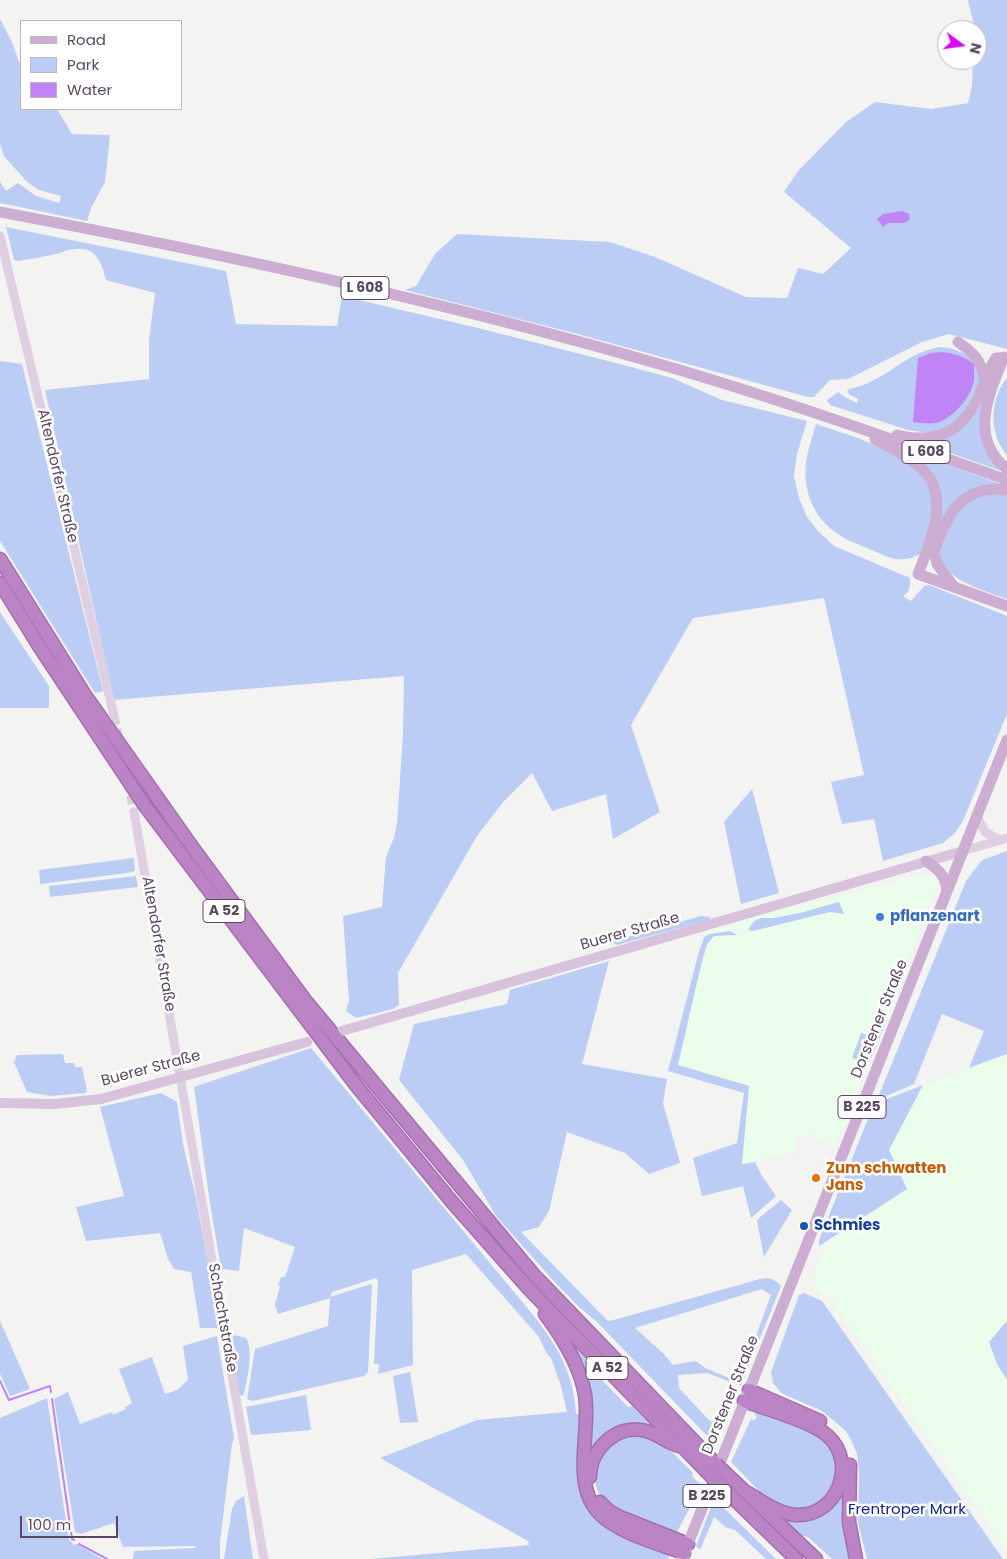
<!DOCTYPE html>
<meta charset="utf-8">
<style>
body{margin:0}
#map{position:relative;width:1007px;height:1559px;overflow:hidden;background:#f3f4f1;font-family:Poppins,sans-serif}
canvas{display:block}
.legend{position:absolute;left:20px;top:20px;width:162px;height:90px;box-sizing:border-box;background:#fff;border:1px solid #beb5c0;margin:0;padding:6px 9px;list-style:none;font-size:15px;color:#5c4762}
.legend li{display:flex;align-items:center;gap:10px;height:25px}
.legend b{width:25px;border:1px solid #beb5c0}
.north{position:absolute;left:937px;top:20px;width:50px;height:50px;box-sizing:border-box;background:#fff;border:1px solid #beb5c0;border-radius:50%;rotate:104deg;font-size:14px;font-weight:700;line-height:20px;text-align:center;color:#5c4762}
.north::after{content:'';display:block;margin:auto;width:18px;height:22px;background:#dc04fc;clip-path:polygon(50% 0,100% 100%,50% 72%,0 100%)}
.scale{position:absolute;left:20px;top:1516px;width:98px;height:22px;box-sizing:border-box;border:2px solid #5c4762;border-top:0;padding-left:6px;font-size:15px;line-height:18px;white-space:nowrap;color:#5c4762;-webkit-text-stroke:4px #fff;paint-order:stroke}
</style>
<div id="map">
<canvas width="1007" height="1559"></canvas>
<ul class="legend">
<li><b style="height:6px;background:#ccaed3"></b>Road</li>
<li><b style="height:14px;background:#bccdf5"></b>Park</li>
<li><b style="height:14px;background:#c084f7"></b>Water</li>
</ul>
<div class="north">N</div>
<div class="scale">100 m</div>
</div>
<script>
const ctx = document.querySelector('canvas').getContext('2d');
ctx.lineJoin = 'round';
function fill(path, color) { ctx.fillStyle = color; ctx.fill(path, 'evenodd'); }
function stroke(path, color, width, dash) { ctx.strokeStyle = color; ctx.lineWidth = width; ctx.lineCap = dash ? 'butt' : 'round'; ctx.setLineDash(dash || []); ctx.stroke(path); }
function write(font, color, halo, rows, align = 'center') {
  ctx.font = font + ' Poppins,sans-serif'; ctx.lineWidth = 5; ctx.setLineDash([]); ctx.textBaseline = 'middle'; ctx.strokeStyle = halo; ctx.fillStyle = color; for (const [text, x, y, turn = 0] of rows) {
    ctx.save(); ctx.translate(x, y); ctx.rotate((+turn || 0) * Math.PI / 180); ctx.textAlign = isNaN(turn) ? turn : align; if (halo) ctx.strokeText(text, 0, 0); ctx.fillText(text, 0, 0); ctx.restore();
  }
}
fill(new Path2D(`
 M926 874 937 878 936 889 925 914 885 1025 835 1146 817 1140 816 1134 796 1137 797 1151 794 1153 742 1164 737 1143 744 1093 668 1071 705 931 785 909Z
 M1007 1054V1551L831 1299 821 1293 816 1286 815 1267 827 1244 907 1189 889 1150 923 1085Z`), '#ebfeeb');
fill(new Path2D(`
 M968 0H1007V349L949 334 922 342 848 379 830 380 814 397H808L574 333 405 290 416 286 435 254 457 234 610 242 655 257 746 297 787 298 798 268 823 274 851 248 784 192 798 171 846 122 875 102 931 109 968 103 972 86 973 60H977V30H975Z
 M0 19 12 42 19 62H21V109H57L72 134 110 135 105 182 91 208 87 221 0 203V182L6 191 18 183 36 196 59 203 61 196 39 190 27 182 4 156 0 144Z
 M6 227 226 271 236 324 337 326 342 296 474 327 612 362 672 378 722 400 807 421 797 454 794 476 799 498 807 517 818 531 834 546 910 578C910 586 910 592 903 596L911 601 924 586 929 585 1007 616V714L963 821 954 834 943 843 883 861 874 819 842 824 831 782 864 775 824 598 693 618 631 725 660 812 613 839 606 794 552 811 532 773 503 802 477 836 398 973 399 1005 393 1009 356 1018 346 1011 349 1001 343 916 382 907 386 857 394 838 397 823 403 735 404 676 114 700 45 390 149 379V340L155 293 106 280C102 263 96 246 75 249 68 249 62 253 56 254 43 257 30 259 18 261L14 260Z
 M940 347 950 348 971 356 981 380 961 419 937 432H922L908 430 830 405 827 400 838 392 845 397 857 403 858 399 850 395 847 392 849 389C857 387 865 385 872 381 898 369 909 352 940 347Z
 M0 361 22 364 103 691 95 693 0 541Z
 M1007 378V455C989 435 989 399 1007 378Z
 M984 398 981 415 1007 473 919 442C955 437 968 432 984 398Z
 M816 424C849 435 929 457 932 498 934 518 927 536 920 554 899 565 889 557 869 549 858 544 845 540 835 532 812 516 801 485 807 457 809 446 813 435 816 424Z
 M900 447 1003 485 982 488 937 533 938 492Z
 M1000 494 1007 495V599C988 592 958 584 945 567 943 565 940 560 939 557 936 545 957 510 967 503 977 496 988 495 1000 494Z
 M0 612 49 686V708H0Z
 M752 789 779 893 741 904 724 822Z
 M1007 851V1054L969 1068 984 1031 942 1014 914 1084 877 1100 966 881 982 860Z
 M134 858 135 871 127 873 40 884 39 870Z
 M136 876 138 887 50 897 49 886Z
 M839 902 844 914 830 912 753 931 748 930 754 921 761 918H774L800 913Z
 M701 916 711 917 708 920 617 945 610 942Z
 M730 931 737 935 714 936 707 944 701 965 678 1065 749 1086 742 1164 755 1162 762 1176 776 1196 751 1218 743 1186 702 1196 693 1158 737 1143 744 1093 668 1071 698 955 704 937 710 934Z
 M609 961 582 1064 667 1079 663 1103 680 1163 649 1174 625 1153 567 1132 549 1211 539 1227 521 1232 607 1320 610 1321 760 1279C768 1277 776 1279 781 1286L741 1386 707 1373 678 1375 679 1388 707 1418 721 1430 715 1444 597 1322 578 1306 551 1278 496 1216 463 1160 399 1080 414 1024 507 1004 510 990ZM762 1289 771 1295 739 1382 705 1368 696 1361 673 1365 664 1354 635 1328Z
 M881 1023 885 1025 869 1063 852 1058 861 1033 875 1037Z
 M311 1048 534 1316C558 1347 574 1374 576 1414H581C580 1440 573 1471 582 1496L669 1553 668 1559H371L529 1545 528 1541 380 1458 477 1420 567 1412 561 1386 551 1358 547 1354 539 1337 466 1254 412 1270 413 1365 378 1374 379 1364H374L378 1281 376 1278 332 1292 330 1297 371 1284 372 1285 368 1372 364 1376 253 1401 247 1399 255 1349 328 1326 330 1298 278 1314 275 1305 280 1286H278L281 1277H285L295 1247 244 1228 239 1271 221 1269 209 1197 194 1087Z
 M63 1054 65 1063H74L75 1067H82L87 1091 85 1093 51 1096 27 1092 14 1062 17 1055Z
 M923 1085 889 1150 907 1189 819 1246V1240L874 1104Z
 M161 1093 177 1102 183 1144 196 1198 220 1328H200L191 1272 174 1269 168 1259 160 1233 86 1241 76 1207 124 1196 100 1107Z
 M781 1200 792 1210 764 1257 757 1221 759 1218Z
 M804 1293 822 1301 1003 1559H867L858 1523 859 1472 857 1454 852 1442 846 1431 822 1411 781 1393 773 1383 771 1372 799 1295Z
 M0 1321 30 1389 10 1396 0 1374Z
 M1007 1321V1380L997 1364 989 1342Z
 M231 1334 246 1338C254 1348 247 1384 243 1396L239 1395 229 1336Z
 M217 1336 234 1438 232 1444 220 1542V1559H133L134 1551 195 1548 196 1546 123 1547 114 1523 81 1534 75 1532 54 1399 68 1392 80 1424 112 1412 113 1415 126 1409 125 1407 132 1403 119 1369 152 1357 165 1394 177 1390 188 1380 183 1346Z
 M565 1336 585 1357V1362L628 1407 632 1406 658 1432 633 1426 589 1460 590 1422Z
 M410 1372 418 1422 400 1423 393 1376Z
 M306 1395 311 1430 251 1435 246 1407Z
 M47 1398 69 1540 72 1542 73 1545 77 1544 102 1559H0V1418Z
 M756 1412 808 1430 826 1440 836 1455 837 1480 822 1502 809 1508 788 1509 770 1501 762 1494 731 1462 751 1419 754 1420 757 1417 755 1414Z
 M644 1435 667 1447 693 1473 692 1476 699 1483 702 1484 677 1532H673C656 1525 614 1514 603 1499 585 1478 600 1444 624 1436 630 1434 638 1435 644 1435Z
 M843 1484 854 1559H832L808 1537 801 1536 776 1513 803 1517Z
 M244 1496 253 1559H224L232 1509 236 1501Z
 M715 1497 719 1501 717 1506H722L776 1559H766L735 1530 725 1527 714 1517 700 1550 696 1546Z`), '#bccdf5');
fill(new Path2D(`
 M902 211 909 214 910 219 905 223H888L883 227 877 219 883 214Z
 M942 352C954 353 964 356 974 364 974 369 974 375 974 380 971 397 954 418 936 423 929 424 920 423 913 422L918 358 931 353Z`), '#c084f7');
stroke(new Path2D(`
 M0 1381 9 1400 50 1386 51 1392
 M52 1399 72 1539 74 1540
 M79 1544 107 1559`), '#c084f7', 2);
stroke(new Path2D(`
 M114 716 134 812`), '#d5d1d4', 9, [9, 4.5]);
const motorway = new Path2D(`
 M0 559 85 695 193 848 305 1000 534 1275 716 1464
 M0 583 39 646 145 806 355 1084 452 1202 529 1289 710 1475
 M545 1314C563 1338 580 1365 585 1395 591 1432 571 1484 599 1513 618 1533 657 1543 684 1553
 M749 1390 820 1421
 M744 1401C766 1409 813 1422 828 1436 858 1464 837 1517 796 1515 778 1514 762 1501 748 1493
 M850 1465 849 1522 856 1559
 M590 1477C590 1449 617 1423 646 1431 658 1434 667 1443 679 1446
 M735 1482 816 1559
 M729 1494 796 1559
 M600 1502 609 1511 620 1517 688 1544`);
stroke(motorway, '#a66fb1', 15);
stroke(new Path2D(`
 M0 236 114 716
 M134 812 264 1559
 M977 816 985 832 999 840
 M963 851 1007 838`), '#decfe2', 9);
stroke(new Path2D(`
 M342 1031 963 851
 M0 1103 54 1104 101 1099 307 1042`), '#d8c2dc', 10);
stroke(new Path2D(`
 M0 212C222 254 442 301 659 364 777 398 892 439 1007 480
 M958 342C974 353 981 360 985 380
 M1004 357C989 394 968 438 1007 469
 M897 435C933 444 960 434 977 400 984 387 987 371 996 358H1007
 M875 439C890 448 908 456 921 468 952 496 930 542 918 574
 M935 549C947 513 964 484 1007 490
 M934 552 937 564 954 587
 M918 574 1007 606
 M926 861C938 869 945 875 947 890
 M682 1559 1007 740`), '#ccaed3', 11);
stroke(motorway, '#ba84c5', 12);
const motorwayBridge = new Path2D(`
 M716 1464 735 1482
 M710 1475 729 1494`);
stroke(motorwayBridge, '#a66fb1', 15, []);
stroke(motorwayBridge, '#ba84c5', 12);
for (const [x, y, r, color] of [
 [880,917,5,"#3f7fe0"],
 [816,1178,5,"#e8710a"],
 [804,1226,5,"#1a4fb4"]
]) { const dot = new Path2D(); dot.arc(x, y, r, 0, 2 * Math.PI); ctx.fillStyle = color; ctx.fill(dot); stroke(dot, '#fff', 2); }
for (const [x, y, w] of [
 [365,288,48],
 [926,452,48],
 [224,911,42],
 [862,1107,48],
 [607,1368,42],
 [707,1496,48]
]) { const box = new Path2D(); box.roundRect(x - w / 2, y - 11.5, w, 23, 4); ctx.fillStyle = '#fff'; ctx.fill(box); stroke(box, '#5c4762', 1); }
write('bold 14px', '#5c4762', null, [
 ["L 608",365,288],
 ["L 608",926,452],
 ["A 52",224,911],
 ["B 225",862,1107],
 ["A 52",607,1368],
 ["B 225",707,1496]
]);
write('15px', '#5c4762', '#fff', [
 ["Altendorfer Straße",57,476,77],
 ["Buerer Straße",630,932,-16],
 ["Altendorfer Straße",158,944,80],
 ["Dorstener Straße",880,1019,-68],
 ["Buerer Straße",151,1069,-15],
 ["Schachtstraße",222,1318,80],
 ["Dorstener Straße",731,1395,-68]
]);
write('bold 15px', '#366cbe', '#fff', [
 ["pflanzenart",890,917]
], 'left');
write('bold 15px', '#c56008', '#fff', [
 ["Zum schwatten",826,1169],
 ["Jans",826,1186]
], 'left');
write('bold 15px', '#164399', '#fff', [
 ["Schmies",814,1226]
], 'left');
write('15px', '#0c258e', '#fff', [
 ["Frentroper Mark",907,1510]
]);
</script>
